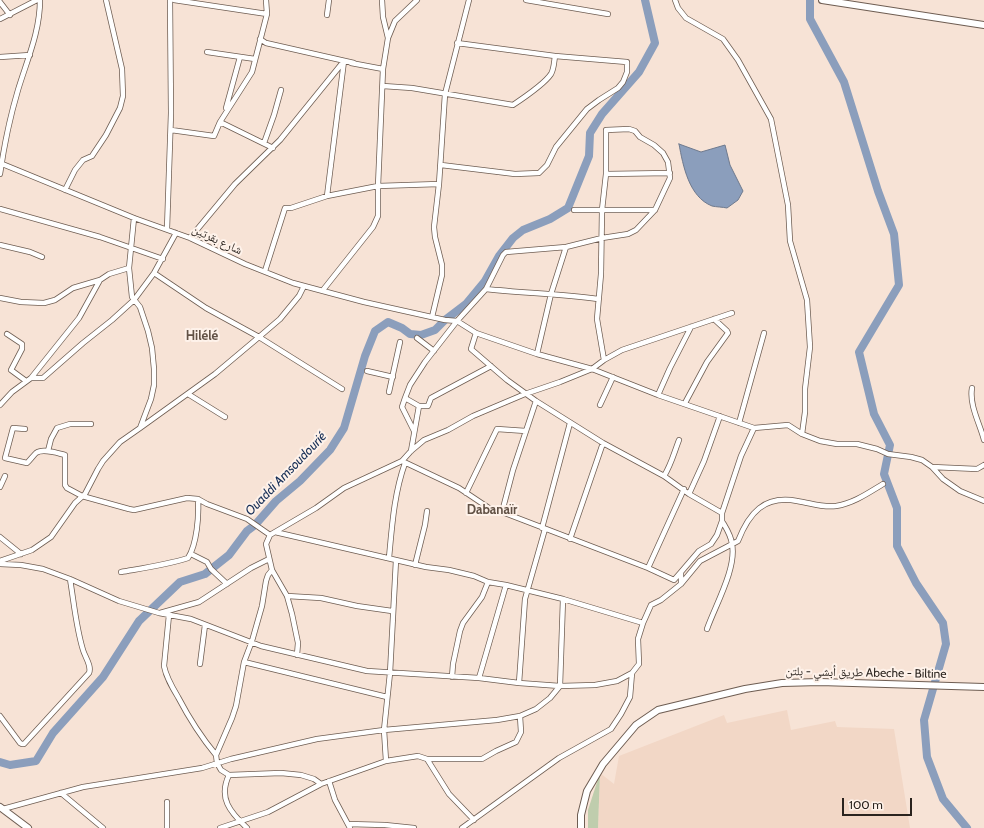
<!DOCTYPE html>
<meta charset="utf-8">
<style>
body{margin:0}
#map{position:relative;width:984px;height:828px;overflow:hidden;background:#f7e3d6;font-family:Cabin,sans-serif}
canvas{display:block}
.scale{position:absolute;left:842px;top:798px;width:70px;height:18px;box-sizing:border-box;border:2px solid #2a231e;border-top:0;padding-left:5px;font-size:12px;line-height:14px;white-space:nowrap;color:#2a231e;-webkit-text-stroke:3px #fef2ea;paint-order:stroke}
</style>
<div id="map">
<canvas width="984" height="828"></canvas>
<div class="scale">100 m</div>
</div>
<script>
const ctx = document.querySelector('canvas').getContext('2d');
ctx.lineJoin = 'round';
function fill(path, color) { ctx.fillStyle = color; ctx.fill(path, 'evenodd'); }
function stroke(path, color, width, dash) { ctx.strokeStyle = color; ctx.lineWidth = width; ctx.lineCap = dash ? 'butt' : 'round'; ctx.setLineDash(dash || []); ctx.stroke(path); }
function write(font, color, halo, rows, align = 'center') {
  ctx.font = font + ' Cabin,"Noto Naskh Arabic",sans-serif'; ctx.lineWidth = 4; ctx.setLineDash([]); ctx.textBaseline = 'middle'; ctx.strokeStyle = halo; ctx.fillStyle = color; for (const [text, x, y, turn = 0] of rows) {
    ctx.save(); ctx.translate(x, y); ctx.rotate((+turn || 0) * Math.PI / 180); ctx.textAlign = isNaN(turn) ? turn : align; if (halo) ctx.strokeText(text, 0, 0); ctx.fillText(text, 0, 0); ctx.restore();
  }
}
fill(new Path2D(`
 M787 710 791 730 835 721 837 727 894 729 910 828H598L600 773 614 784 619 756 724 715 727 723Z`), '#f2d7c6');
fill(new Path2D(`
 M600 773 598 828H588V810Z`), '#bfcdad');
const water = new Path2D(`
 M679 144 701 152 725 145 730 165 743 191 738 200 727 208C723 207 716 207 712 206 689 197 683 166 679 144Z`);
fill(water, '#8b9ebc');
stroke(water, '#6e798d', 1);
stroke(new Path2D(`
 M810 0V19L844 82 878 191 894 234 899 285 859 352 874 414 890 445 884 474 897 508V546L916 583 943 623 946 644 924 720 927 757 943 799 967 828
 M0 762 10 765 36 761 53 733 103 677 139 621 180 582 205 574 229 555 247 531 255 525 276 501 300 481 330 450 344 428 365 356 375 331 388 322 402 328 410 334 421 335 435 330 445 320 466 304 485 281 499 256 513 238 523 230 550 219 568 208 589 156 590 133 602 114 639 72 655 43 645 0`), '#8b9ebc', 8);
const street = new Path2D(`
 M266 0 267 14
 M382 0 383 17 388 38
 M526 0 608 14
 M675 0 678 8 686 18 723 39 738 60 771 119 788 205 790 241 807 300 810 347 805 389V412L802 434
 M0 2 10 15
 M327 15 329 0
 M0 19 37 0
 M260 39 266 43 354 63
 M207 52 255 59
 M0 57 30 55
 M351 63 383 69
 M383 86 412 88 513 105C522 99 545 83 551 74 554 69 554 62 555 56
 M226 108 240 57
 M220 122 273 148
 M171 130 214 136 220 122 252 72 267 14 174 0
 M264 143 274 115 281 90
 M0 163 134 218 190 238 245 264 293 283 364 302 445 320 457 321 476 333 537 354 592 369 658 395 754 428 788 425 802 434 820 441 837 444H857L877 449 888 454 911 457 922 460 932 467 943 479 960 491 984 501
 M441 165 515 174 539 173 547 165 556 147 587 109 599 100 618 88 623 82 627 72V62L555 56 457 43
 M0 174C4 146 10 117 18 90 27 60 40 32 40 0
 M606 174 670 173
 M65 190 75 170 83 160 92 156 106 135 120 108 123 96 122 69 106 0
 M327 196 344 61
 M0 209 100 237 163 259
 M574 210H655
 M167 229 171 113 170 0
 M190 238 235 184 280 140 344 61
 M0 245 30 252 42 257
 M265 271 285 208H291L327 196 378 186 439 184
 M154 273 206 308 259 337 342 389
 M486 289C523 293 561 294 598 299
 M323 290 373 227 378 216V186L383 69 388 38 395 21 417 0
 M0 298 21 302 44 303 55 300 73 288 100 280 109 274 129 268
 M432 317 442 275V265L435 237 434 227 439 184 445 94 469 0
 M476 333 471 349 507 380 536 401 603 443 664 476 689 494 722 513 741 456 754 428
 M7 334 22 344V349L11 370 26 381
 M417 338 434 351
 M537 354 551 294 566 247
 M367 371 393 377
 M31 378 79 318 100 280
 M972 388C969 405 980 424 984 440
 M389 392 400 342
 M188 394 225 417
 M658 395 670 368 691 327
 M405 398 402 407 414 431
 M685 403 707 362 728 333 727 331 714 319
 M0 405 12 392 31 378H43L83 343 112 320 134 300 154 273 176 233
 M600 405 613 377
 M419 406 405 398 410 385 425 362 457 321 486 289 503 255 506 252 566 247 602 238 628 234 636 230 655 210 670 178 668 162 663 153 654 145 640 137 635 131 629 129 606 130V174L602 210 601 274 597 319 604 360
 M739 423 764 333
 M140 428 215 374 259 337 280 319 299 296 304 286
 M25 429 13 428 5 458 27 463C30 460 33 456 36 453 43 448 57 453 65 455V485L67 488 82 496 129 509 134 510 187 498 198 499 207 504 247 519 270 535
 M48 451 51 439 57 428 70 424H91
 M411 451 419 406H428L431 398 491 366
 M402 461 411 451 424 440 448 430 473 416 525 394 560 382 592 369 604 360 622 350 732 313
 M932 467 977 469 984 465
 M664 476C671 465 674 453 679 440
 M0 487 5 476
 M466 493 497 429 526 431
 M689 494 704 461 720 416
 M502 512 513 470 536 401
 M542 528 570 423
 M275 532 316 508 344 488 402 461 459 488 492 510 502 512 648 568 674 580 681 572V583
 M0 537 21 554
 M570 539 603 443
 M191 554 207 562 211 569 227 584
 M389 558C392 526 394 494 405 463
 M0 561 32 550 51 537 75 503 85 494 98 469 103 461 120 442 140 428 151 399 154 385V369L152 348 148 331 140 307 132 297 129 268 134 218
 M0 564 21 565 43 569 70 579 119 601 159 613 191 619 261 646 367 671 479 678 519 683 560 686 595 685 617 681 632 673 639 664 638 639 643 623 651 605 661 600 681 584 700 561 738 541C749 513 764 495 797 501 811 503 822 508 836 506 854 503 868 493 883 484
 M415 565 425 525 427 511
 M648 568 684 489
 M272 570 268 575 266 581 262 606 252 641 244 662 236 706 232 718 216 755 217 763 221 770 229 775 281 773 301 775 314 779 321 784 386 761 418 756 427 759 449 794 474 820
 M121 572C144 568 166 565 188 558 197 544 199 516 198 499
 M681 572 699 551 711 544 717 535 722 521V513
 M287 596 321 598 357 606 392 611
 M160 613 199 602 251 568 269 559
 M169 615 164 666C166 677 172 687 178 697 189 718 201 737 216 755
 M707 629C715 606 737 568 732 544 731 535 726 528 722 521
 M297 655 298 643 292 614 287 596 272 570 266 544 270 535 275 532 426 567 449 570 474 576 488 582 506 585 563 599 643 623
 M244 662 387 697
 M200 664 205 625
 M452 677 453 664 460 631 463 623 482 597 488 582
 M479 678 506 585
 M519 683 525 599 545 529
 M0 716 20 743 22 744H24L89 673C92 666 85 657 83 650 76 627 74 603 70 579
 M427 759H482L496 751 516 742 521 732 520 716
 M386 761 384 730 390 673 396 560
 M229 775C218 798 230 812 247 828
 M329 781 335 800 350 828
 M61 793 103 828
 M3 809 83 787 202 768 231 759 317 739 384 730 497 720 520 716 536 709 550 698 560 686 563 599
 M348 824 385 825 414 828
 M167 828V802
 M220 828 268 812 321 784
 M462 828 559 758 611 729 621 714 630 697 632 673`);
const secondary = new Path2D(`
 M822 0 984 25
 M0 807 28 828
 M581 828V815L587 791 603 764 636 725 658 710 745 689 782 683 820 682 984 687`);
stroke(street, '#6e5d52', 6);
stroke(secondary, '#6e5d52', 8);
stroke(street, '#fff', 4.5);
stroke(secondary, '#fff', 6);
write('12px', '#2a231e', '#fef2ea', [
 ["شارع بقرتين",217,240,25],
 ["طريق أبشي - بلتن Abeche - Biltine",866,673,1]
]);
write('bold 13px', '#625246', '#fef2ea', [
 ["Hilélé",202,336],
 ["Dabanaïr",492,510]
]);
write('italic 13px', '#162e56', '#fef2ea', [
 ["Ouaddi Amsoudourié",286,474,-46]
]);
</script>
